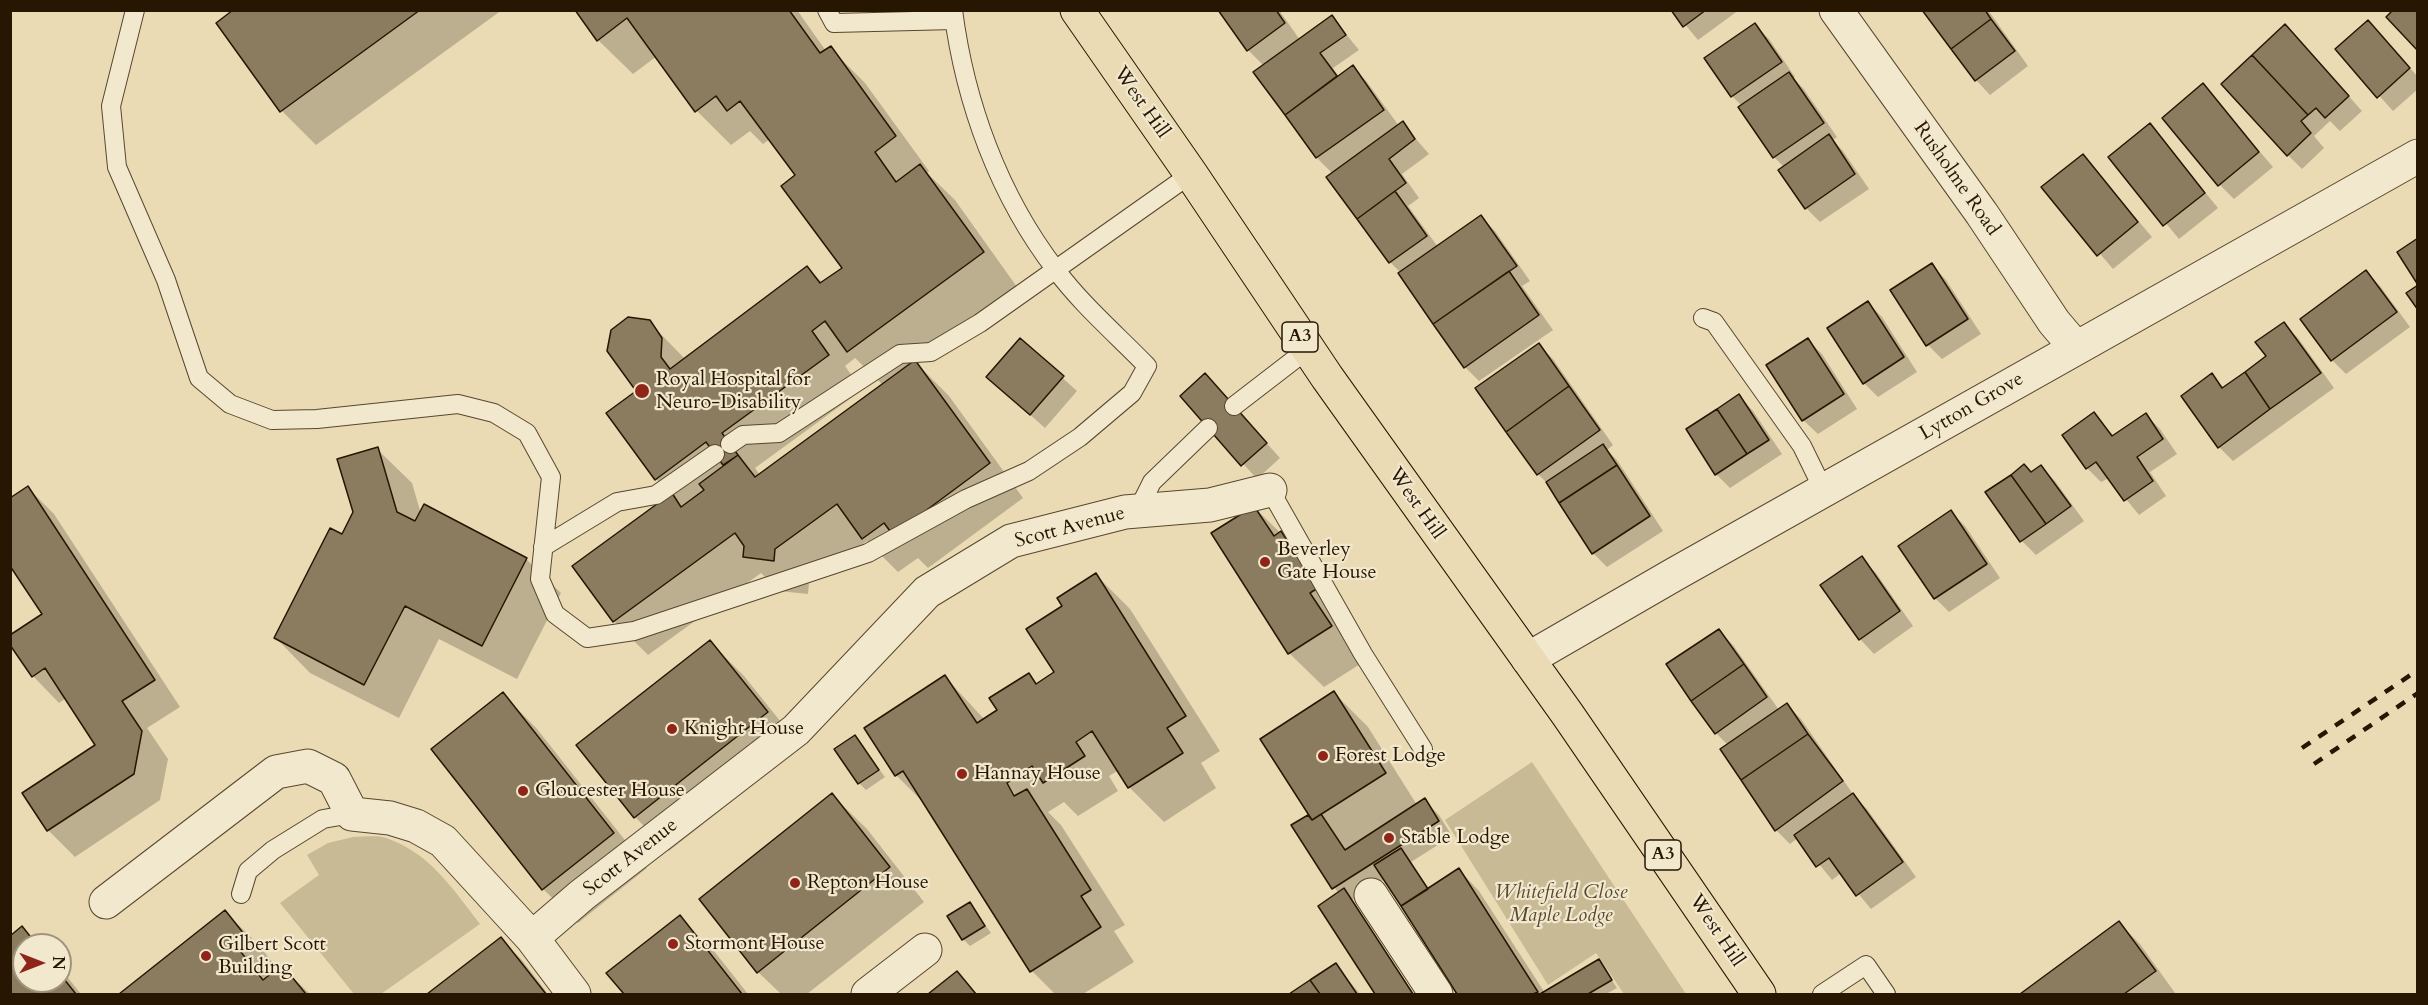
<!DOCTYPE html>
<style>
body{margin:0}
#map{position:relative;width:2428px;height:1005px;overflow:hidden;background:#eadbb4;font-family:Cardo,serif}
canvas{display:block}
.frame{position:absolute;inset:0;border:12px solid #261602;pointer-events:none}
.north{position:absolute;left:12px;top:933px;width:60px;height:60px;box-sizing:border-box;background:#f1e8ce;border:2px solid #a0947c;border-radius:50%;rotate:90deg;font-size:16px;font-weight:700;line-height:24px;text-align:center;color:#261602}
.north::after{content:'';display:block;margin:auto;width:21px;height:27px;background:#8f2418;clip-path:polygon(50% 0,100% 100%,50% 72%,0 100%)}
</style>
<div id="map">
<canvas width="2428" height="1005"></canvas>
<div class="frame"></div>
<div class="north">N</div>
</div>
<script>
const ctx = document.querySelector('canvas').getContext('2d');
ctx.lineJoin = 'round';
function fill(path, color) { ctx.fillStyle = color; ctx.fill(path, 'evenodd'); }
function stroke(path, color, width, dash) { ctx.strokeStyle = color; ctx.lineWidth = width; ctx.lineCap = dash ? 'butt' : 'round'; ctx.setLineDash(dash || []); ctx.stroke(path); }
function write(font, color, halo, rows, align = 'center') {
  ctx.font = font + ' Cardo,serif'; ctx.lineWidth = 4.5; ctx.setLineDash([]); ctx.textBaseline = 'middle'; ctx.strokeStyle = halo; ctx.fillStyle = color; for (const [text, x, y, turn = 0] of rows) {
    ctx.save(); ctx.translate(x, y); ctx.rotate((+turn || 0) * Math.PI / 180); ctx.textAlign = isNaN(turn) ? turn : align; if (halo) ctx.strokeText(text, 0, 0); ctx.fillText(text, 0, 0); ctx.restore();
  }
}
fill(new Path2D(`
 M1532 762 1686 994H1624L1596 953 1548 985 1445 820Z
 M353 837C363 837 376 835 386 838 430 853 452 888 480 924L381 994H354L280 903 319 875 307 855 328 843Z`), '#c9ba96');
fill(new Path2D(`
 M235 10H502L316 145 282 111 218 24Z
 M577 10H797L826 51 830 48 865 83 929 171 927 173 955 200 1017 287 915 362 949 396 1023 498 928 568 918 558 898 572 867 541 809 583 808 594 779 591 761 573 648 655 614 621 672 495 656 479 638 391 649 322 685 359 807 268 823 283 844 268 797 176 770 139 763 144 750 131 731 145 697 111 657 56 633 74 598 40ZM855 358 883 385 760 475 755 468 862 390 845 366Z
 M1220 10H1279L1300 40 1332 17 1359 50 1333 68 1339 77 1353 67 1367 82 1399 126 1402 123 1429 154 1402 174 1419 198 1408 206 1438 247 1481 217 1495 231 1530 281 1522 286 1553 330 1479 381 1465 367 1401 273 1390 262 1333 174 1317 158 1256 72 1264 66 1248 50Z
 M1673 10H1739L1698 40Z
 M1924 10H1988L2028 66 1990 95 1976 80Z
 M1755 25 1769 39 1795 77 1793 78 1803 88 1837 137 1833 140 1843 151 1869 189 1820 222 1806 208 1784 167 1774 157 1742 106 1732 96Z
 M2382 37 2418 77V89L2393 111 2337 49Z
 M2299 40 2362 111 2340 131 2330 121 2314 136 2324 148 2302 169 2288 155Z
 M2203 85 2273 167 2234 199 2220 185Z
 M2150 125 2218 208 2179 239 2111 157Z
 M2083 156 2152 237 2113 269 2043 187Z
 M1932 265 1946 280 1981 334 1942 359 1928 345 1892 290Z
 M2366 272 2380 286 2410 327 2346 374 2332 360 2302 319Z
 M1868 303 1882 317 1917 372 1878 397 1864 383Z
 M2284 324 2298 338 2334 388 2233 461 2219 447 2212 375 2224 388 2268 357Z
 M1020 340 1077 391 1045 428 988 377Z
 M1808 340 1822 354 1857 409 1818 434 1803 420 1768 366Z
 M1539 345 1553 359 1613 445 1607 450 1617 460 1663 531 1607 567 1593 553 1550 486 1538 474 1477 389Z
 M1219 390 1280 458 1257 479 1182 396Z
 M1739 396 1753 411 1782 454 1730 488 1716 474Z
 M2094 414 2114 436 2146 415 2160 429 2177 454 2150 472 2166 496 2139 515 2109 478 2101 482 2087 468Z
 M377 449 412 483 421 514 526 559 561 593 517 679 439 639 399 718 310 673 276 638 342 536 354 513Z
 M2041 467 2055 481 2084 521 2036 555 2022 541 1987 493Z
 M28 488 54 514 180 707 147 728 168 759 160 800 75 857 48 830 24 794 97 745 66 698 59 703 33 676 10 642 44 615Z
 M1254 507 1315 567 1365 661 1324 687 1289 653Z
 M1951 512 1965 526 2000 578 1949 612 1935 598Z
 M1861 558 1876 573 1913 626 1874 654 1860 639Z
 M1096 575 1130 609 1220 751 1201 763 1216 788 1164 822 1129 787 1119 770 1109 776 1118 791 1078 816 1064 802 1048 812 1061 825 1125 925 1114 931 1134 962 1083 994H1055L1032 971 927 806 896 775 945 677 985 720 999 711 1029 675 1038 684 1056 673 1064 607Z
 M1719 631 1733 645 1779 710 1787 705 1801 719 1855 797 1867 809 1916 877 1871 909 1841 873 1832 880 1798 838 1790 844 1776 830 1728 745 1716 733Z
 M710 642 744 676 801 747 669 851 635 817Z
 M1334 693 1368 727 1417 805 1424 800 1439 815 1452 836 1411 862 1429 889 1459 870 1479 891 1545 993 1599 961 1617 988 1606 994H1459L1385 879 1352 900 1414 994H1377L1320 906 1339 894 1293 826 1313 822Z
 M503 694 537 729 647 868 578 923 543 889 434 749Z
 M855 737 885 777 866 790 859 783Z
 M832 795 867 829 924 902 807 994H781L758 972Z
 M970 904 991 933 970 946 963 939Z
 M225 912 260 946 278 970 282 967 310 994H122Z
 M679 917 714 951 748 994H625L608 973Z
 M2119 923 2140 944 2175 993 2022 994Z
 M22 928 38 945H24V981H60V968L81 994H10V938Z
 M500 939 521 959 548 994H430Z
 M1336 965 1360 994H1291Z
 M957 973 977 994H930Z`), '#0003');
const building = new Path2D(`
 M233 10H420L280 112 216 23Z
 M575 10H789L820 53 831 46 896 136 875 152 896 182 920 164 984 252 847 352 825 321 812 331 829 355 722 433 738 455 723 465 706 442 655 480 606 413 636 391 607 351 611 330 628 317 650 320 662 338 661 357 670 369 807 266 820 283 842 268 781 186 795 175 740 101 727 111 716 96 695 112 627 18 597 41Z
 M1218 10H1276L1285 23 1247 51Z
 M1671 10H1706L1683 27Z
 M1922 10H1985L1991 19 1951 49Z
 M2393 10H2418V51L2386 17Z
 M1332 15 1346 35 1320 53 1337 76 1285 115 1253 72Z
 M1991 19 2015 51 1975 81 1951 49Z
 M2368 20 2410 68 2377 98 2335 49Z
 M1755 23 1782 62 1731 97 1704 58Z
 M2285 24 2349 96 2325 118 2316 108 2308 115 2252 55Z
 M2252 55 2308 115 2301 121 2311 133 2287 156 2221 84Z
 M1353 65 1384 110 1316 158 1285 115Z
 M1789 72 1824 123 1773 158 1738 107Z
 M2203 83 2259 152 2218 186 2162 118Z
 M1403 121 1415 139 1389 159 1406 183 1357 219 1326 177Z
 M2150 123 2205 193 2163 226 2108 157Z
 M1829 134 1855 174 1805 209 1778 170Z
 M2083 154 2138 222 2097 256 2041 187Z
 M1395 191 1427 236 1389 263 1357 219Z
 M1481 215 1517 266 1433 324 1398 273Z
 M2418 238V285L2397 252Z
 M1932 263 1968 319 1926 346 1890 290Z
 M2366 270 2397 312 2331 361 2300 319Z
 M1509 271 1539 315 1464 368 1433 324Z
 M2418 285V310L2406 293Z
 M1868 301 1904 357 1863 384 1827 328Z
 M2284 322 2321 373 2270 409 2245 372 2266 356 2255 342Z
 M1020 338 1064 376 1030 415 986 377Z
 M1808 338 1844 394 1802 421 1766 365Z
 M1539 343 1569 386 1506 432 1475 388Z
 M915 360 990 463 893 535 884 523 862 539 837 504 775 549 774 561 743 557 744 546 735 533 613 622 572 566 672 493 681 507 704 490 699 484 738 455 755 477Z
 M2245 372 2270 409 2218 448 2181 396 2212 373 2222 388Z
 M1205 373 1267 443 1241 466 1180 396Z
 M1569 386 1600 430 1537 475 1506 432Z
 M1739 394 1769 440 1747 454 1717 409Z
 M1717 409 1747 454 1715 475 1686 429Z
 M2094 412 2112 436 2146 413 2163 439 2137 457 2153 481 2124 501 2096 462 2086 469 2062 435Z
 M1603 444 1617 465 1559 503 1546 482Z
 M378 447 397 512 415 521 424 504 527 558 482 646 405 606 364 685 274 638 330 528 342 534 353 512 337 459Z
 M2024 464 2031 472 2041 465 2071 506 2046 524 2011 475Z
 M1617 465 1650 516 1592 554 1559 503Z
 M2011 475 2046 524 2020 542 1985 492Z
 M28 486 155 680 122 701 142 731 134 774 47 831 22 793 95 745 45 668 32 677 10 645V635L42 614 10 566V498Z
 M1254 506 1274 536 1281 531 1318 588 1310 593 1332 626 1288 654 1211 533Z
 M1951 510 1987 564 1934 599 1898 546Z
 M1862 556 1900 611 1859 640 1820 585Z
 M1096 573 1186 716 1167 728 1183 753 1128 788 1092 731 1076 742 1085 756 1043 783 1032 766 1007 783 1014 796 1027 789 1091 890 1081 896 1101 927 1030 972 903 771 895 776 864 728 945 675 977 723 997 710 989 698 1029 673 1036 684 1054 672 1026 629 1062 606 1057 598Z
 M1719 629 1744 664 1691 701 1666 664Z
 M710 640 768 712 634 818 576 745Z
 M1744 664 1767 697 1715 734 1691 701Z
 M1334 691 1386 773 1312 820 1260 739Z
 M503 692 614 833 542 890 431 749Z
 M1787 703 1808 734 1741 780 1720 749Z
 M1808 734 1843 781 1775 831 1741 780Z
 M855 735 879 770 858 784 834 749Z
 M832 793 890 867 757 973 699 899Z
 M1853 793 1903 862 1856 896 1829 858 1816 867 1794 835Z
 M1425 798 1439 821 1332 889 1291 825 1308 815 1312 820 1321 814 1345 850Z
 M1401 848 1428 889 1401 906 1374 865Z
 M1459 868 1538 992 1533 994H1457L1401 906Z
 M1344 888 1413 994H1375L1318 906Z
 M970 902 985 926 962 940 947 916Z
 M225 910 248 939 237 947 263 980 282 965 306 994H119Z
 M680 915 742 994H624L606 973Z
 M2119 921 2156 971 2124 994H2020Z
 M22 926 37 945H24V981H60V974L76 994H10V936Z
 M501 937 546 994H427Z
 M1599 959 1612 980 1588 994H1540Z
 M1336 963 1357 994H1320L1310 980Z
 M957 971 976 994H928Z
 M1310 980 1320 994H1289Z`);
fill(building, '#8c7c5f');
stroke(building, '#261602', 1.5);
const lane = new Path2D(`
 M135 10 111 106 117 167 166 280 199 378 230 404 272 420 317 419 458 404 494 413 527 433 551 477 540 579 555 614 587 638 634 631 868 553 966 499 1029 471 1080 437 1132 393 1147 366C1117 335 1082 305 1056 270 999 196 965 103 953 10
 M827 10 834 23 954 20
 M1703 318 1714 322 1802 446 1824 491
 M1234 406 1308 349
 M730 444 743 435 779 433 900 354 931 352 980 323 1191 174
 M1270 490 1363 654 1423 749
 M1138 510 1152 482 1208 428
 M543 547 617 502 656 495 715 454
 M241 894 248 871 273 850 323 819 352 814
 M1822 994 1866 965 1886 994`);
const street = new Path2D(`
 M1836 10 1982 214 2054 322 2076 348
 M1528 659 1675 574 2418 156
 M1371 895 1436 994
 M106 902 276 772 308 766 334 779 352 814 390 818 416 826 443 841 532 938 574 994
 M532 938 582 895 796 730 927 592 1011 541 1125 512 1210 505 1270 490
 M868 994 925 950`);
const highway = new Path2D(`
 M1077 10 1191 174 1327 377 1568 715 1759 994`);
stroke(lane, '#57472e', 20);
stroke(street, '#57472e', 35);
stroke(highway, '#261602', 35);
stroke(lane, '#f1e8ce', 18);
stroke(street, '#f1e8ce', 33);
stroke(highway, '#eadbb4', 33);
stroke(new Path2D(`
 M2302 748 2418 670
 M2314 764 2418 693`), '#261602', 4.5, [10, 10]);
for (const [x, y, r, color] of [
 [642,391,8,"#8f2418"],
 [1265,562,6,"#8f2418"],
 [672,729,6,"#8f2418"],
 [1323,756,6,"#8f2418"],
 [962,774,6,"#8f2418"],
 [523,791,6,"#8f2418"],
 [1389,838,6,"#8f2418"],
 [795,883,6,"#8f2418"],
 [673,944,6,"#8f2418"],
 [206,956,6,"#8f2418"]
]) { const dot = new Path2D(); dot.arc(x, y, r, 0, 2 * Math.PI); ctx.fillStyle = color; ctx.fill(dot); stroke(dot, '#f1e8ce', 2); }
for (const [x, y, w] of [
 [1300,337,36],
 [1663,855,36]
]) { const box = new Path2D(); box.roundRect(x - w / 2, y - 15, w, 30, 4.5); ctx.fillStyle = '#f1e8ce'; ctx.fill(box); stroke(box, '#261602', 1.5); }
write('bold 18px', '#261602', null, [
 ["A3",1300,337],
 ["A3",1663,855]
]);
write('20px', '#261602', '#f1e8ce', [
 ["West Hill",1141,103,55],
 ["Rusholme Road",1956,179,55],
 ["Lytton Grove",1972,407,-30],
 ["West Hill",1416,504,55],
 ["Scott Avenue",1070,528,-15],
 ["Scott Avenue",631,858,-38],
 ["West Hill",1716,931,56]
]);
write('20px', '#261602', '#f1e8ce', [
 ["Royal Hospital for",656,380],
 ["Neuro-Disability",656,403],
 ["Beverley",1277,550],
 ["Gate House",1277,573],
 ["Knight House",684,729],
 ["Forest Lodge",1335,756],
 ["Hannay House",974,774],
 ["Gloucester House",535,791],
 ["Stable Lodge",1401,838],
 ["Repton House",807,883],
 ["Stormont House",685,944],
 ["Gilbert Scott",218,945],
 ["Building",218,968]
], 'left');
write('italic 20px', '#57472e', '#f1e8ce', [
 ["Whitefield Close",1561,893],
 ["Maple Lodge",1561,916]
]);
</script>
